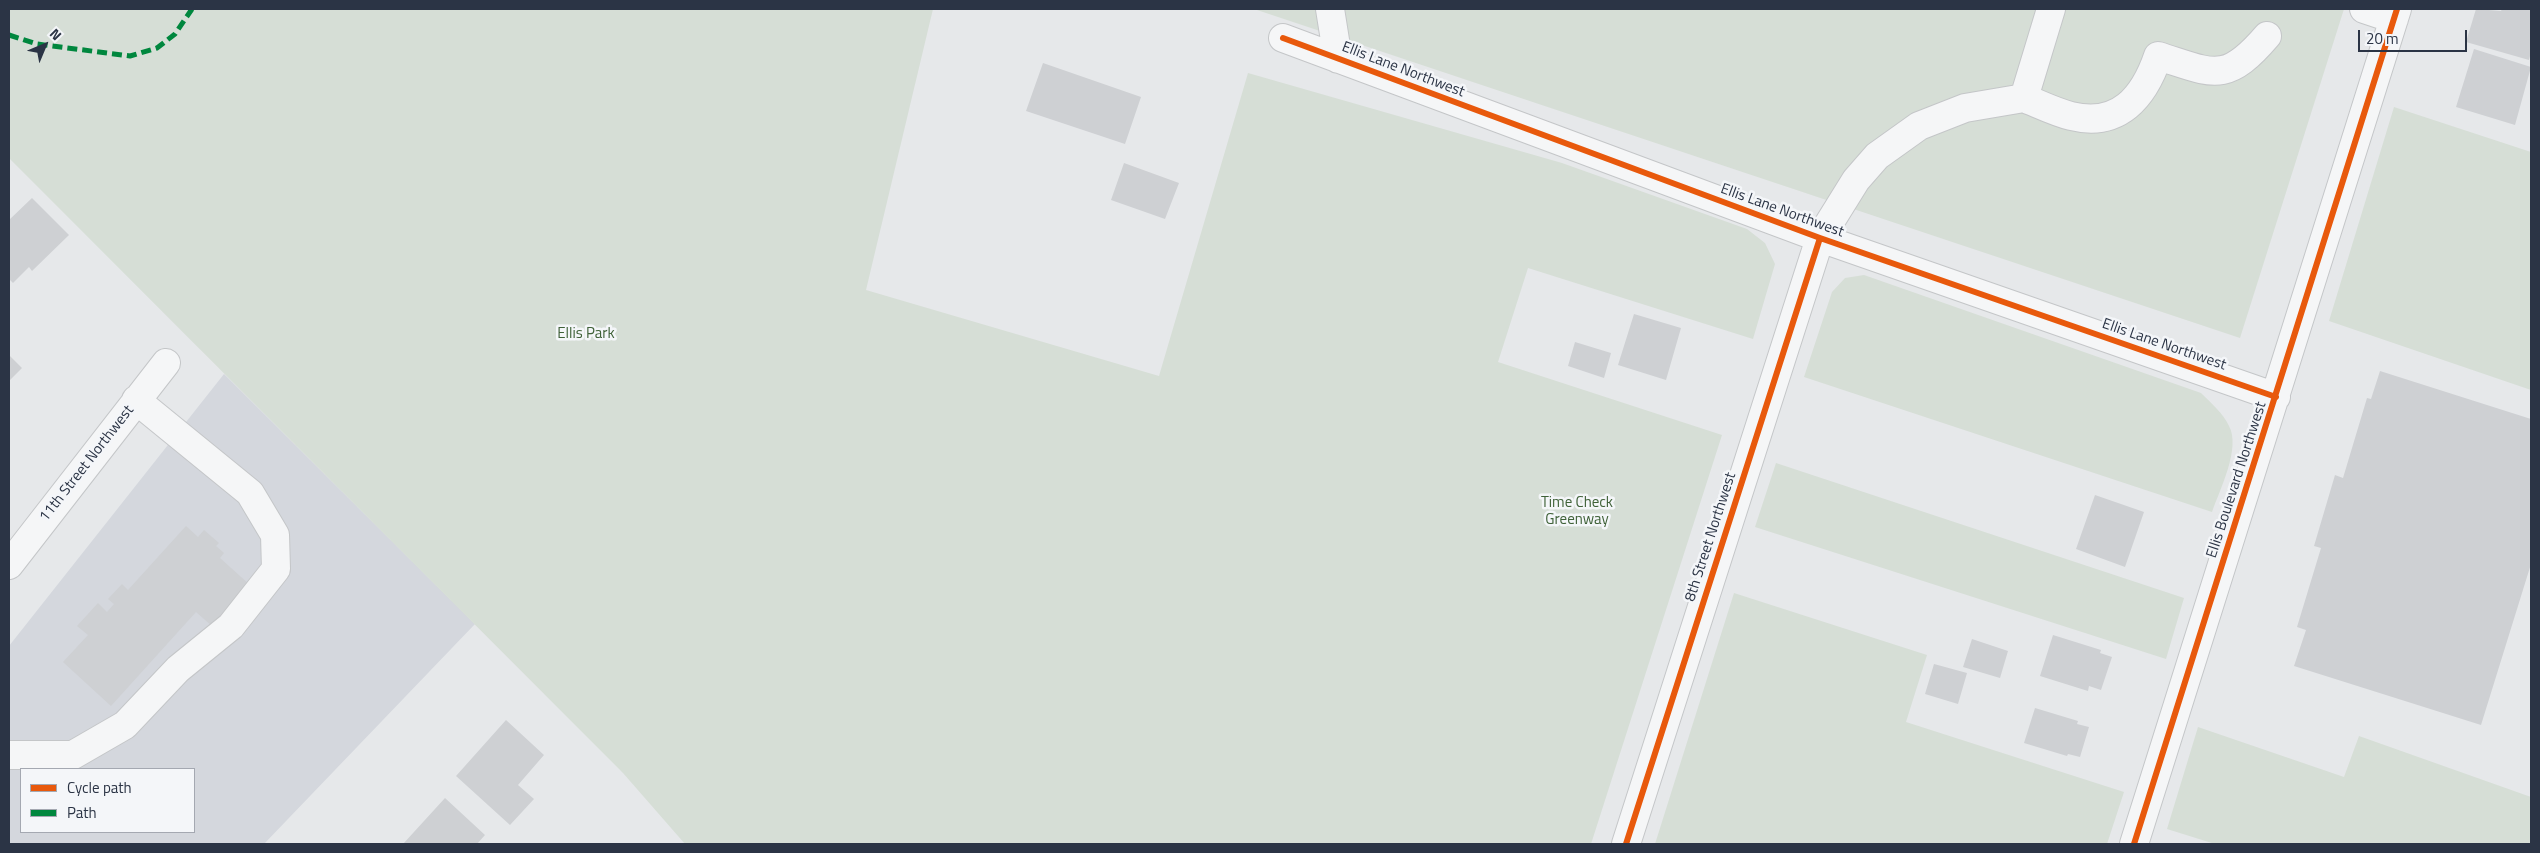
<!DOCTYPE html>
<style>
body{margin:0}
#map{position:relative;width:2540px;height:853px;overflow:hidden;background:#e6e8ea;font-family:"Titillium Web",sans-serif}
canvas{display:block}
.frame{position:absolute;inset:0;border:10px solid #2b3445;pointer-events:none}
.legend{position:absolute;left:20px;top:768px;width:175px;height:65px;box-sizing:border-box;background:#f4f6f9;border:1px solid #a4a8b1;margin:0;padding:6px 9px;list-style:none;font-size:15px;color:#2b3445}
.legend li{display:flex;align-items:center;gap:10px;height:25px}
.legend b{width:25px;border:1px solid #a4a8b1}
.north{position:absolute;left:20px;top:20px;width:50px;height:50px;-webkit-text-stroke:4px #f4f6f9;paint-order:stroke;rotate:45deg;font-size:14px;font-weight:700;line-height:20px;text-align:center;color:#2b3445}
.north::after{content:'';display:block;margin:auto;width:18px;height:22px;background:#2b3445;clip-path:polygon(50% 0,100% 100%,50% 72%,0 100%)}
.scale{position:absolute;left:2358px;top:30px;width:109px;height:22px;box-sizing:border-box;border:2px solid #2b3445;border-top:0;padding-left:6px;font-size:15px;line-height:18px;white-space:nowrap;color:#2b3445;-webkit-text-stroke:4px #f4f6f9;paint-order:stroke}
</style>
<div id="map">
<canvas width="2540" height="853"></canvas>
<div class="frame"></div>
<ul class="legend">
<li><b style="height:6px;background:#e8590c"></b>Cycle path</li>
<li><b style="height:6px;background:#00873e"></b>Path</li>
</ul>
<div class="north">N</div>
<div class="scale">20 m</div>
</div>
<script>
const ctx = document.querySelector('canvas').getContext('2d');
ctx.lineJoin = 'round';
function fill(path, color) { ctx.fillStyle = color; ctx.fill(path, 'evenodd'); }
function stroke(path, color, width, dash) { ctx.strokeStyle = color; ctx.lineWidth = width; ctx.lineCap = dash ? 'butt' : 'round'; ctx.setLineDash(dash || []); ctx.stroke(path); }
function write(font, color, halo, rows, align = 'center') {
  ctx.font = font + ' "Titillium Web",sans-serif'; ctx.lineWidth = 5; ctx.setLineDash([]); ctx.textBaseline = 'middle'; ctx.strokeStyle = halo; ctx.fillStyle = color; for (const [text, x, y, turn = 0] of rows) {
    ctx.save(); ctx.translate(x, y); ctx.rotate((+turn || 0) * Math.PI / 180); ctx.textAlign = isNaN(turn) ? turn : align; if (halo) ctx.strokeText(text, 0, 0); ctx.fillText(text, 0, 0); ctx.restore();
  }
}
fill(new Path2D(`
 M224 374 475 624 264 844H9V646ZM21 769H194V832H21Z`), '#d4d7dd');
fill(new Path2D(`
 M9 9H933L866 290 1159 376 1248 73 1562 163 1747 229 1765 243 1775 264 1753 339 1528 268 1498 362 1722 435 1591 844H685L623 773 9 158Z
 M1254 9H2344L2240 338Z
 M2394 107 2531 152V390L2329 321Z
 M1864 275 2201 393C2211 403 2223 413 2229 426 2241 448 2220 489 2212 512L1804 377 1832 292 1845 278Z
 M1776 463 2184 598 2166 659 1755 527Z
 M1734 593 1927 655 1906 722 2124 792 2107 844H1655Z
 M2198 727 2344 777 2359 736 2531 797V844H2215L2167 829Z`), '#d6ded6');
fill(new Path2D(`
 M2476 9 2501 11 2502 9H2531V52L2529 60 2466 42Z
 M2474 49 2531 67 2515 125 2456 107Z
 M1043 63 1141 97 1125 144 1026 111Z
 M1124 163 1179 183 1165 219 1111 200Z
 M32 198 69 235 32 271 29 267 13 283 9 279V220Z
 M1634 314 1681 328 1666 380 1618 365Z
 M1575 342 1611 353 1604 378 1568 366Z
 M9 355 22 368 9 381Z
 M2380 371 2531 419V564L2481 725 2294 666 2306 630 2297 627 2321 548 2314 546 2335 475 2343 478 2367 398 2371 399Z
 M2095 495 2144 512 2125 567 2076 549Z
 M186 526 198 537 204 530 219 543 216 546 224 553 220 558 250 585 212 626 196 612 111 706 63 662 88 635 77 626 98 603 107 612 114 604 108 599 122 584 128 590Z
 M2053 635 2101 650 2100 653 2112 657 2101 690 2089 686 2088 691 2040 676Z
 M1972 639 2008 651 2000 678 1963 667Z
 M1934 664 1967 673 1958 704 1925 694Z
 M2035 708 2078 721 2077 724 2089 727 2080 757 2068 754 2067 756 2024 743Z
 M506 720 544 755 518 785 534 799 510 825 456 776Z
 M445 798 485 835 477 844H403Z`), '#ced0d3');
const minor = new Path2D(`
 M1330 9 1338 59
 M2364 9 2394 19
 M1283 38 1820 238 2276 397
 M2024 98C2039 104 2055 112 2071 116 2119 128 2144 97 2158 56 2213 73 2225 85 2267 36
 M9 565 166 363
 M9 755H73L125 725 178 669 231 626 276 569 275 535 250 493 136 400
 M1626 844 1820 238 1856 180 1877 156 1919 126 1965 108 2024 98 2051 9
 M2134 844 2397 9`);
stroke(minor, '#c4c6c8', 30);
stroke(minor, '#f5f6f7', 28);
stroke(new Path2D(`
 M9 35 37 44 130 56 157 48 175 34 192 9`), '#00873e', 5, [10, 5]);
stroke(new Path2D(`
 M1283 38 1820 238 2276 397
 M1626 844 1820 238
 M2134 844 2397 9`), '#e8590c', 6);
write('15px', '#2b3445', '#f4f6f9', [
 ["Ellis Lane Northwest",1403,70,21],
 ["Ellis Lane Northwest",1782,211,20],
 ["Ellis Lane Northwest",2164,345,19],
 ["11th Street Northwest",87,464,-52],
 ["Ellis Boulevard Northwest",2237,480,-72],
 ["8th Street Northwest",1711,537,-72]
]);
write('15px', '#3f6138', '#f4f6f9', [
 ["Ellis Park",586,334],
 ["Time Check",1577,503],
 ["Greenway",1577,520]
]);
</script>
